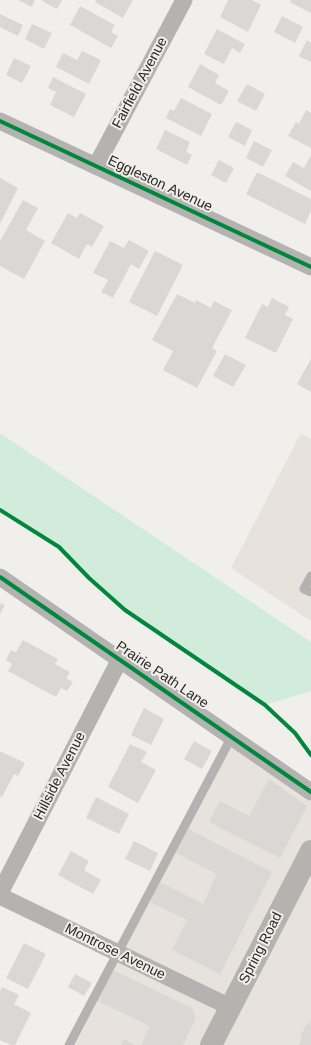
<!DOCTYPE html>
<style>
body{margin:0}
canvas{display:block;background:#f1efec}
</style>
<canvas width="311" height="1045"></canvas>
<script>
const ctx = document.querySelector('canvas').getContext('2d');
ctx.lineJoin = 'round';
function fill(path, color) { ctx.fillStyle = color; ctx.fill(path, 'evenodd'); }
function stroke(path, color, width, dash) { ctx.strokeStyle = color; ctx.lineWidth = width; ctx.lineCap = dash ? 'butt' : 'round'; ctx.setLineDash(dash || []); ctx.stroke(path); }
function write(font, color, halo, rows, align = 'center') {
  ctx.font = font + ' Helvetica,sans-serif'; ctx.lineWidth = 4; ctx.setLineDash([]); ctx.textBaseline = 'middle'; ctx.strokeStyle = halo; ctx.fillStyle = color; for (const [text, x, y, turn = 0] of rows) {
    ctx.save(); ctx.translate(x, y); ctx.rotate((+turn || 0) * Math.PI / 180); ctx.textAlign = isNaN(turn) ? turn : align; if (halo) ctx.strokeText(text, 0, 0); ctx.fillText(text, 0, 0); ctx.restore();
  }
}
fill(new Path2D(`
 M301 433 311 439V621L231 568Z
 M227 741 311 802V1045H66Z`), '#e7e2db');
fill(new Path2D(`
 M0 433 311 642V691L265 705 125 610 89 578 59 547 0 510Z`), '#d2ecdc');
fill(new Path2D(`
 M18 0H35L32 7Z
 M43 0H62L57 9 42 1Z
 M96 0H133L123 18 95 2Z
 M228 0H252L261 5 248 32 220 17Z
 M291 0H311V13L290 2Z
 M80 6 115 25 111 32 118 36 111 48 70 25Z
 M0 14 23 25 18 36 0 27Z
 M282 16 303 27 295 43 274 32Z
 M32 24 52 33 44 49 25 39Z
 M217 29 245 44 240 53 232 48 224 64 204 54Z
 M307 40 311 43V62L299 56Z
 M82 51 101 60 89 84 56 67 63 53 77 60Z
 M14 58 31 66 22 83 6 75Z
 M200 64 219 75 215 83 229 91 221 105 188 87Z
 M53 77 86 94 74 117 50 105 56 92 48 88Z
 M247 84 265 94 256 111 237 101Z
 M181 98 212 114 201 136 166 118 170 109 174 111Z
 M306 110 311 113V148L288 136 296 122 299 124Z
 M236 122 252 130 245 146 228 137Z
 M165 130 190 142 186 152 192 155 187 165 156 149Z
 M254 141 272 150 263 167 246 158Z
 M311 155V191L285 176 293 162 304 168Z
 M219 160 234 168 226 183 211 175Z
 M257 172 311 199V211L305 224 246 194Z
 M0 178 18 188 0 224Z
 M23 200 38 208 26 230 45 241 24 279 0 266V241Z
 M68 213 77 218 80 213 104 226 92 247 87 244 79 259 51 243Z
 M129 240 149 251 139 269 131 264 113 298 101 292 108 280 93 273 110 241 124 248Z
 M155 251 183 265 157 316 129 302Z
 M177 294 195 303 196 300 211 308 214 301 232 310 212 348 217 351 197 388 163 370 173 351 152 340Z
 M272 298 289 307 285 315 293 319 276 353 245 338 262 304 268 307Z
 M225 354 246 365 233 387 213 376Z
 M311 359V392L297 384Z
 M0 603 5 605 0 614Z
 M23 640 58 659 55 664 70 672 66 678 73 682 67 691 61 688 56 697 8 671 12 664 6 660 11 650 16 652Z
 M144 708 164 719 151 745 131 735Z
 M194 741 212 751 202 769 184 759Z
 M130 744 147 752 141 762 156 770 138 803 108 787Z
 M0 751 25 763 18 776 14 774 2 797 0 796Z
 M269 779 307 806 280 858 209 822 220 801 249 816Z
 M96 797 129 814 119 834 86 818Z
 M188 829 272 872 220 974 172 950 187 920 150 902 160 882 203 904 217 874 176 853Z
 M134 841 158 853 150 871 125 859Z
 M71 851 89 861 84 870 101 880 93 894 58 875Z
 M24 943 46 954 28 989 6 978Z
 M113 970 192 1008 196 1018 183 1045H141L150 1026 98 1001Z
 M75 974 92 983 84 996 68 987Z
 M2 987 19 995 14 1004 31 1013 15 1045H11L0 1040V992Z
 M311 1020V1045H299L302 1038 300 1037 307 1024 309 1025Z
 M124 1039 135 1045H121Z`), '#d9d8d5');
stroke(new Path2D(`
 M311 576 304 589 311 592
 M69 1045 232 736`), '#b5b3b1', 9);
stroke(new Path2D(`
 M0 121 311 267
 M96 166 184 0
 M0 577 311 792
 M0 893 120 659
 M0 896 230 1007`), '#b5b3b1', 17);
stroke(new Path2D(`
 M211 1045 311 851`), '#b4b3b0', 22);
stroke(new Path2D(`
 M0 121 311 267
 M0 510 59 547 89 578 125 610 265 705 295 733 311 755
 M0 577 311 792`), '#00873e', 4);
write('14px', '#272725', '#f2efeb', [
 ["Fairfield Avenue",140,83,-62],
 ["Eggleston Avenue",160,184,25],
 ["Prairie Path Lane",162,675,34],
 ["Hillside Avenue",60,776,-63],
 ["Spring Road",261,948,-63],
 ["Montrose Avenue",115,952,26]
]);
</script>
